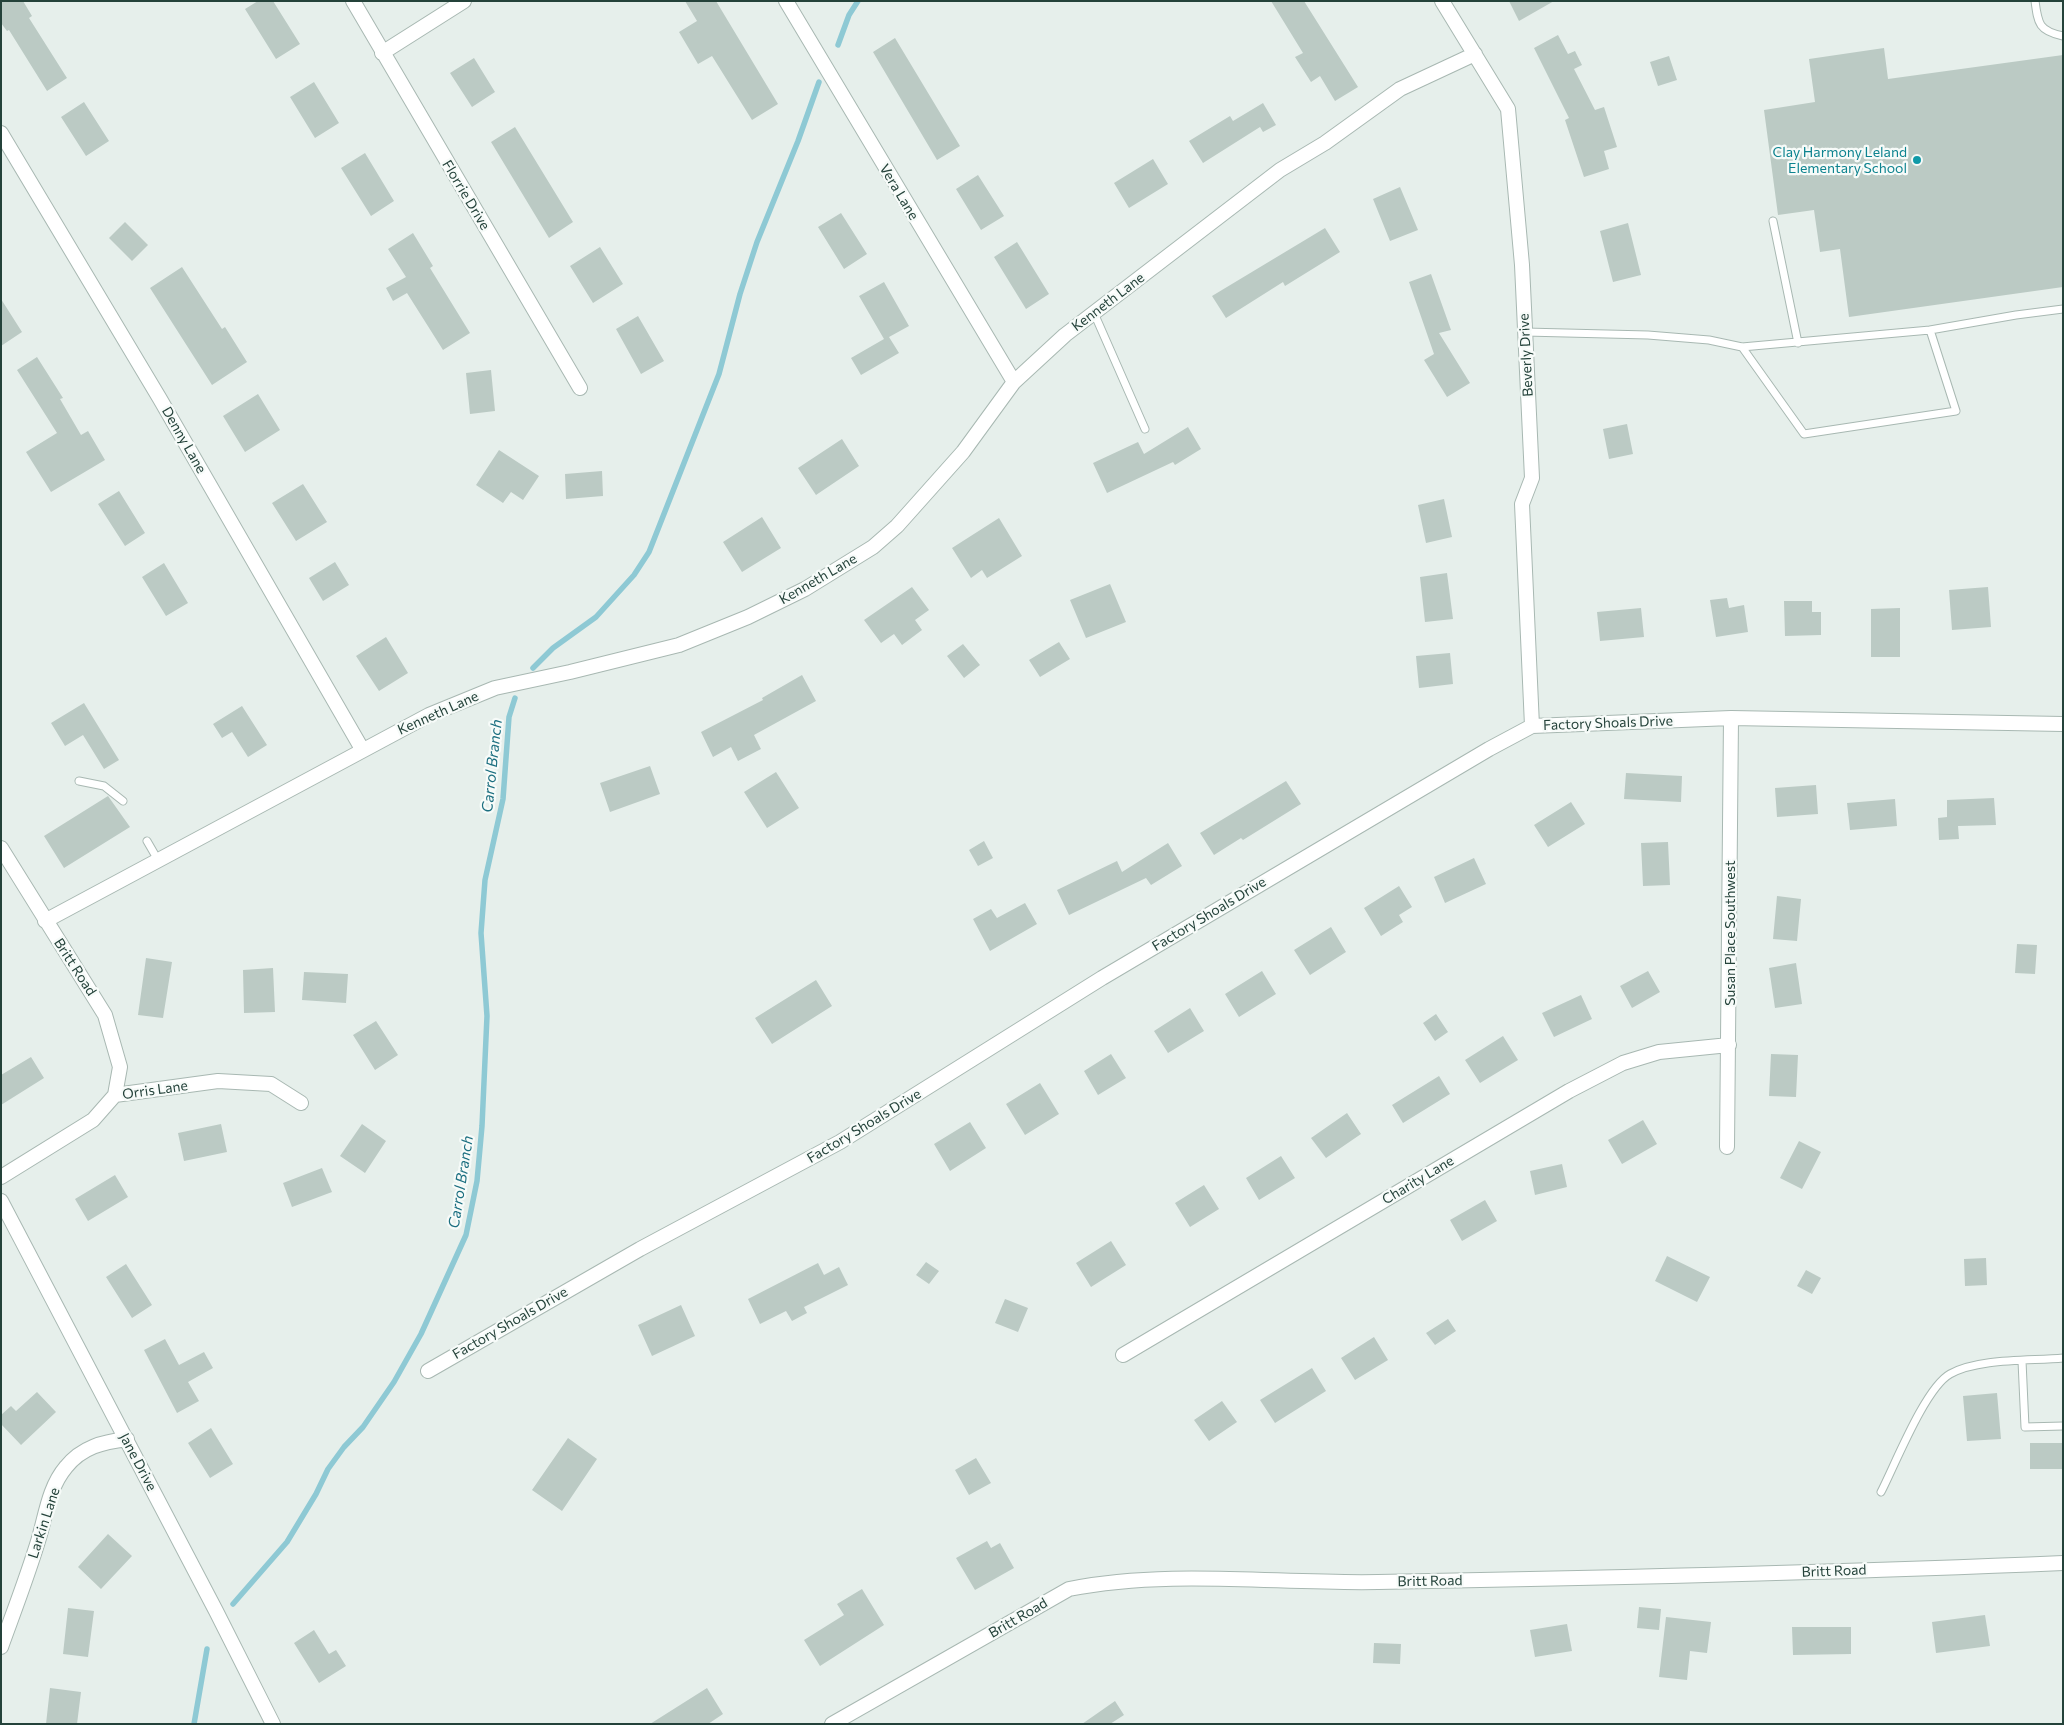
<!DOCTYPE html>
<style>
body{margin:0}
#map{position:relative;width:2064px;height:1725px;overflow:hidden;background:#e6efeb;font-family:Commissioner,sans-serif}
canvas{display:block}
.frame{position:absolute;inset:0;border:2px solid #24423a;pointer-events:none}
</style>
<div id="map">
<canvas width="2064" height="1725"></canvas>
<div class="frame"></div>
</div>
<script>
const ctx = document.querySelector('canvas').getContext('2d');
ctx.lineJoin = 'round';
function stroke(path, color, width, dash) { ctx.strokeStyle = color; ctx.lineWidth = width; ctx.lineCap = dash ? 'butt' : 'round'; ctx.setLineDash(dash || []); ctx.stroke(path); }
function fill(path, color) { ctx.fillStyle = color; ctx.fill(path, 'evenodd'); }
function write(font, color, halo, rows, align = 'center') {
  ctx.font = font + ' Commissioner,sans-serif'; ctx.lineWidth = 4.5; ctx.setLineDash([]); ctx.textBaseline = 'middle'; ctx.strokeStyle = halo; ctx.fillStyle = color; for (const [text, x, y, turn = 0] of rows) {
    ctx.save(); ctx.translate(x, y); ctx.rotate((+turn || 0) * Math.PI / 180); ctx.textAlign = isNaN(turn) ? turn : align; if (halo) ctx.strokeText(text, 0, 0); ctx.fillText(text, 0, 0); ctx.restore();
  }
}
stroke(new Path2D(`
 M838 45 849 15 858 1
 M533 668 553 648 596 617 634 575 649 552 719 374 740 294 757 242 798 141 819 82
 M233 1604 287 1542 316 1494 328 1469 344 1447 363 1427 394 1382 421 1334 466 1235 477 1181 482 1126 487 1016 481 933 485 880 503 799 509 717 515 698
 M194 1724 207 1649`), '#8ec9d4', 5.5);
fill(new Path2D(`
 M1 1H23L32 16 29 18 67 78 47 91 9 30 7 31 1 23Z
 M258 1H273L300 44 276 59 245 9Z
 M685 1H716L778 104 752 120 712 56 698 64 679 32 697 21Z
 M1271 1H1304L1358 87 1335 101 1320 76 1311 82 1295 57 1303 53Z
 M1509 1H1554L1519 21Z
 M1558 35 1568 54 1575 51 1582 65 1574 69 1595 110 1604 107 1617 147 1604 151 1609 169 1584 177 1565 120 1569 118 1534 48Z
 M895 38 960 146 937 160 873 52Z
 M1884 48 1888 79 2063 55V287L1849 317 1840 249 1820 252 1814 210 1778 215 1764 110 1815 102 1809 59Z
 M1669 56 1677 80 1658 86 1650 62Z
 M474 58 495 92 472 107 450 73Z
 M314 82 339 123 315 138 290 97Z
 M84 102 109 141 86 156 61 117Z
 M1263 103 1276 125 1263 132 1260 127 1203 163 1189 141 1230 116 1233 121Z
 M515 127 573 222 549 238 491 142Z
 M365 153 394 201 371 216 341 168Z
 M1153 159 1168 184 1129 208 1114 183Z
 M978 175 1004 216 981 230 956 189Z
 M1400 187 1418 230 1390 241 1373 199Z
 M841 213 867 254 844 269 818 227Z
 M125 222 148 245 132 261 109 238Z
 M1628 223 1641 275 1613 282 1600 231Z
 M1325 228 1340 252 1285 286 1283 282 1226 318 1212 296Z
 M413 233 433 266 430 268 470 333 443 350 407 293 393 301 386 288 406 277 388 249Z
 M1017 242 1049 294 1026 309 994 257Z
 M600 247 623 284 593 303 570 266Z
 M182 267 222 329 225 327 247 362 212 385 150 288Z
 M1431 274 1451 330 1439 333 1470 383 1447 397 1424 360 1434 354 1409 282Z
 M884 282 909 326 889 337 899 353 861 375 851 358 884 339 859 296Z
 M1 299 22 332 1 346Z
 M638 316 664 361 641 374 616 329Z
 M37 357 63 398 60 399 81 435 88 431 105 460 51 492 26 452 57 433 17 370Z
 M491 370 495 411 470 414 466 373Z
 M258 394 280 430 245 452 223 416Z
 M1627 424 1633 454 1609 459 1603 429Z
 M1188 427 1201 449 1175 465 1173 462 1107 493 1093 463 1138 442 1144 454Z
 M842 439 859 466 816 495 798 468Z
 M499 450 539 476 523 500 511 492 503 503 476 485Z
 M602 471 603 496 566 499 565 474Z
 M303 484 327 522 296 541 272 503Z
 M119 491 145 533 125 546 98 504Z
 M1444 499 1452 537 1426 543 1418 505Z
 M762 517 781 548 742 572 723 542Z
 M999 518 1022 556 987 578 982 570 971 578 952 548Z
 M335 562 349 585 323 601 309 578Z
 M164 563 188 603 166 616 142 577Z
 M1447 573 1453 619 1425 622 1420 577Z
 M1110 584 1126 622 1086 638 1070 600Z
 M912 587 929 610 915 620 922 630 902 645 894 634 881 643 864 620Z
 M1988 587 1991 627 1952 630 1949 590Z
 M1727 598 1729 608 1744 605 1748 632 1716 637 1710 600Z
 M1784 601H1812V612H1821V635L1785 636Z
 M1641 608 1644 637 1600 641 1597 612Z
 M1900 608V657H1871V609Z
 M386 637 408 673 379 691 356 656Z
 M1059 642 1070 659 1040 677 1029 660Z
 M963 644 980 665 964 678 947 656Z
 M1450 653 1453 684 1419 688 1416 656Z
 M802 675 816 701 754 735 761 749 738 761 731 747 713 757 701 732 763 700 762 698Z
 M84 703 119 760 104 769 83 735 65 746 51 723Z
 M242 706 267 745 248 757 232 732 222 738 213 724Z
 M650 766 660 794 610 812 600 783Z
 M776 772 799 808 767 828 744 792Z
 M1626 773 1682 776 1681 802 1624 799Z
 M1286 781 1301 804 1243 840 1241 838 1214 855 1200 833Z
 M1816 785 1818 814 1777 817 1775 788Z
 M108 796 130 827 64 868 44 836Z
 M1994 798 1996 825 1958 826 1959 839 1939 840 1938 818 1947 817V800Z
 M1895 799 1897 826 1850 830 1847 803Z
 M1571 802 1585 824 1548 847 1534 825Z
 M984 841 993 858 978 866 969 850Z
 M1668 842 1670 885 1643 886 1641 843Z
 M1168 843 1182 866 1151 885 1146 878 1069 915 1057 890 1117 861 1122 872Z
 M1474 858 1486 884 1445 903 1434 877Z
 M1399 886 1412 907 1399 915 1403 922 1381 936 1364 908Z
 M1777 896 1801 899 1797 941 1773 939Z
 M1025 903 1037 924 990 951 973 919 991 909 997 918Z
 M1331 927 1346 952 1310 975 1294 950Z
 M2017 944 2037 945 2035 974 2015 973Z
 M146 958 172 962 163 1018 138 1015Z
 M1796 963 1802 1004 1775 1008 1769 968Z
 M273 968 275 1012 244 1013 243 970Z
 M1262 971 1276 994 1239 1017 1225 994Z
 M1648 971 1660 992 1632 1008 1620 986Z
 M304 972 348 974 346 1003 302 1000Z
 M816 980 832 1006 772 1044 755 1018Z
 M1581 995 1592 1019 1554 1037 1542 1013Z
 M1190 1008 1204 1031 1168 1053 1154 1031Z
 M1436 1014 1448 1032 1435 1041 1423 1023Z
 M376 1021 398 1055 375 1070 353 1035Z
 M1503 1036 1518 1060 1480 1083 1465 1060Z
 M1111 1054 1126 1078 1098 1095 1084 1071Z
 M1771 1054 1798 1055 1796 1097 1769 1096Z
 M31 1057 44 1078 1 1105V1075Z
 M1439 1076 1450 1094 1403 1123 1392 1105Z
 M1040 1083 1059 1114 1025 1135 1006 1104Z
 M1347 1113 1361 1134 1326 1158 1311 1138Z
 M1643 1120 1657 1144 1622 1164 1608 1140Z
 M970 1122 986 1148 950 1171 934 1144Z
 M221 1124 227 1152 184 1161 178 1133Z
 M362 1124 386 1141 365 1173 340 1156Z
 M1799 1141 1821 1152 1802 1189 1780 1178Z
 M1281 1156 1295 1178 1259 1200 1246 1178Z
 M1562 1164 1567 1187 1535 1195 1530 1171Z
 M322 1168 332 1192 292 1207 283 1183Z
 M115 1175 128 1197 88 1221 75 1199Z
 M1204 1185 1219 1209 1190 1227 1175 1203Z
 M1485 1200 1497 1221 1462 1241 1450 1220Z
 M1111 1241 1126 1265 1091 1287 1076 1263Z
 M1667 1256 1710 1277 1697 1302 1655 1281Z
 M1986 1258 1987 1285 1965 1286 1964 1259Z
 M926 1262 939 1271 929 1284 916 1275Z
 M818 1263 824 1275 839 1267 848 1285 804 1307 807 1313 792 1321 786 1311 760 1324 748 1299Z
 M126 1264 152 1305 132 1318 106 1277Z
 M1806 1270 1821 1278 1812 1294 1797 1286Z
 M1005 1299 1028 1308 1018 1332 995 1323Z
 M681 1305 695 1336 652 1356 638 1325Z
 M1448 1319 1456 1331 1435 1345 1426 1333Z
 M1374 1337 1388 1360 1355 1380 1341 1358Z
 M165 1339 179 1365 204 1352 213 1368 188 1382 199 1401 177 1413 144 1350Z
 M1312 1368 1326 1391 1275 1423 1260 1400Z
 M37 1392 56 1412 21 1445 1 1424V1415L11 1406 16 1411Z
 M1997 1393 2001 1439 1967 1441 1963 1396Z
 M1222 1401 1237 1422 1209 1441 1194 1420Z
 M211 1428 233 1464 210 1478 188 1443Z
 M568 1438 597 1459 562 1511 532 1490Z
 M2030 1443H2063V1469H2030Z
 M976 1458 991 1483 969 1495 955 1470Z
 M108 1534 132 1556 101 1589 78 1567Z
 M987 1541 991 1548 1000 1543 1014 1568 975 1590 956 1558Z
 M862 1589 884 1625 820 1666 804 1640 844 1615 837 1604Z
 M1639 1607 1661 1609 1659 1630 1637 1628Z
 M68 1608 94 1611 88 1657 63 1654Z
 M1985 1615 1990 1646 1936 1653 1932 1622Z
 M1666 1617 1711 1622 1707 1653 1690 1651 1687 1680 1659 1677Z
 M1567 1624 1572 1651 1535 1657 1530 1630Z
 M1792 1627H1851V1654L1793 1655Z
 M314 1630 329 1654 336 1650 346 1666 319 1683 294 1643Z
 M1374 1643 1401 1644 1400 1664 1373 1663Z
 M50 1688 81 1692 77 1724H46Z
 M707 1688 723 1714 708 1724H650Z
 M1115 1701 1124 1715 1110 1724H1082Z`), '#bbcac4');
const lane = new Path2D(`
 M2035 1C2038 24 2039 31 2063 36
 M1773 221 1798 343
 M1094 313 1145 429
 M1930 330 2016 315 2063 309
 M1525 332 1648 335 1709 340 1742 347 1930 330 1956 411 1804 434 1742 347
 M79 781 104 786 123 801
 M147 841 158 860
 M2022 1361 2025 1427 2063 1426
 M1881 1492C1895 1465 1925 1388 1950 1374 1978 1358 2030 1361 2063 1358`);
const street = new Path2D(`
 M353 1 580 388
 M786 1 1014 382
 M1442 1 1508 109 1522 265 1532 478 1522 504 1532 726
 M382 53 464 1
 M1 133 160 399 362 749
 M1 848 105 1015 120 1067 115 1095
 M45 921 429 715 495 688 570 672 679 645 748 617 805 589 873 547 897 526 963 452 1014 382 1065 335 1280 170 1325 143 1400 89 1475 54
 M1727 1147 1731 718
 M1 1177 93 1120 115 1095 218 1081 271 1084 301 1103
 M1 1201 216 1611 273 1724
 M1123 1355 1569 1091 1623 1063 1659 1052 1729 1045
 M428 1371 640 1249 840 1142 1102 978 1489 749 1532 726 1731 718 2063 724
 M1 1647C14 1611 28 1575 39 1538 46 1514 49 1487 66 1467 82 1447 103 1442 127 1439
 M832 1724 1069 1589C1170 1569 1276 1584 1378 1582 1606 1578 1835 1573 2063 1563`);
stroke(lane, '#a8b8b2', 9);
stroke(street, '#a8b8b2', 16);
stroke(lane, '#fff', 7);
stroke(street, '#fff', 14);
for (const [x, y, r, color] of [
 [1917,160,5,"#0f9aa8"]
]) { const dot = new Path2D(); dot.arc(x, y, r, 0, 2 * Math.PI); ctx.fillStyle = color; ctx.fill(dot); stroke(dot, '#f7fbf9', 2); }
write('14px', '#0d838f', '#f7fbf9', [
 ["Clay Harmony Leland",1907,152],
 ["Elementary School",1907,168]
], 'right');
write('14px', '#24423a', '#f7fbf9', [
 ["Vera Lane",899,192,59],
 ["Florrie Drive",466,195,59],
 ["Kenneth Lane",1108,302,-37],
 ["Beverly Drive",1526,355,-93],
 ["Denny Lane",184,440,60],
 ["Kenneth Lane",818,579,-30],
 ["Kenneth Lane",438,713,-24],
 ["Factory Shoals Drive",1608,723,-2],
 ["Factory Shoals Drive",1209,914,-31],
 ["Susan Place Southwest",1730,933,-90],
 ["Britt Road",75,967,57],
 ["Orris Lane",155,1090,-8],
 ["Factory Shoals Drive",864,1126,-31],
 ["Charity Lane",1418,1180,-31],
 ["Factory Shoals Drive",510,1323,-30],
 ["Jane Drive",138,1462,62],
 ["Larkin Lane",44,1523,-72],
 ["Britt Road",1834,1571,-2],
 ["Britt Road",1430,1581,-1],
 ["Britt Road",1018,1618,-30]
]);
write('italic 15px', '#1c6f80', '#f7fbf9', [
 ["Carrol Branch",492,766,-84],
 ["Carrol Branch",461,1182,-81]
]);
</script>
